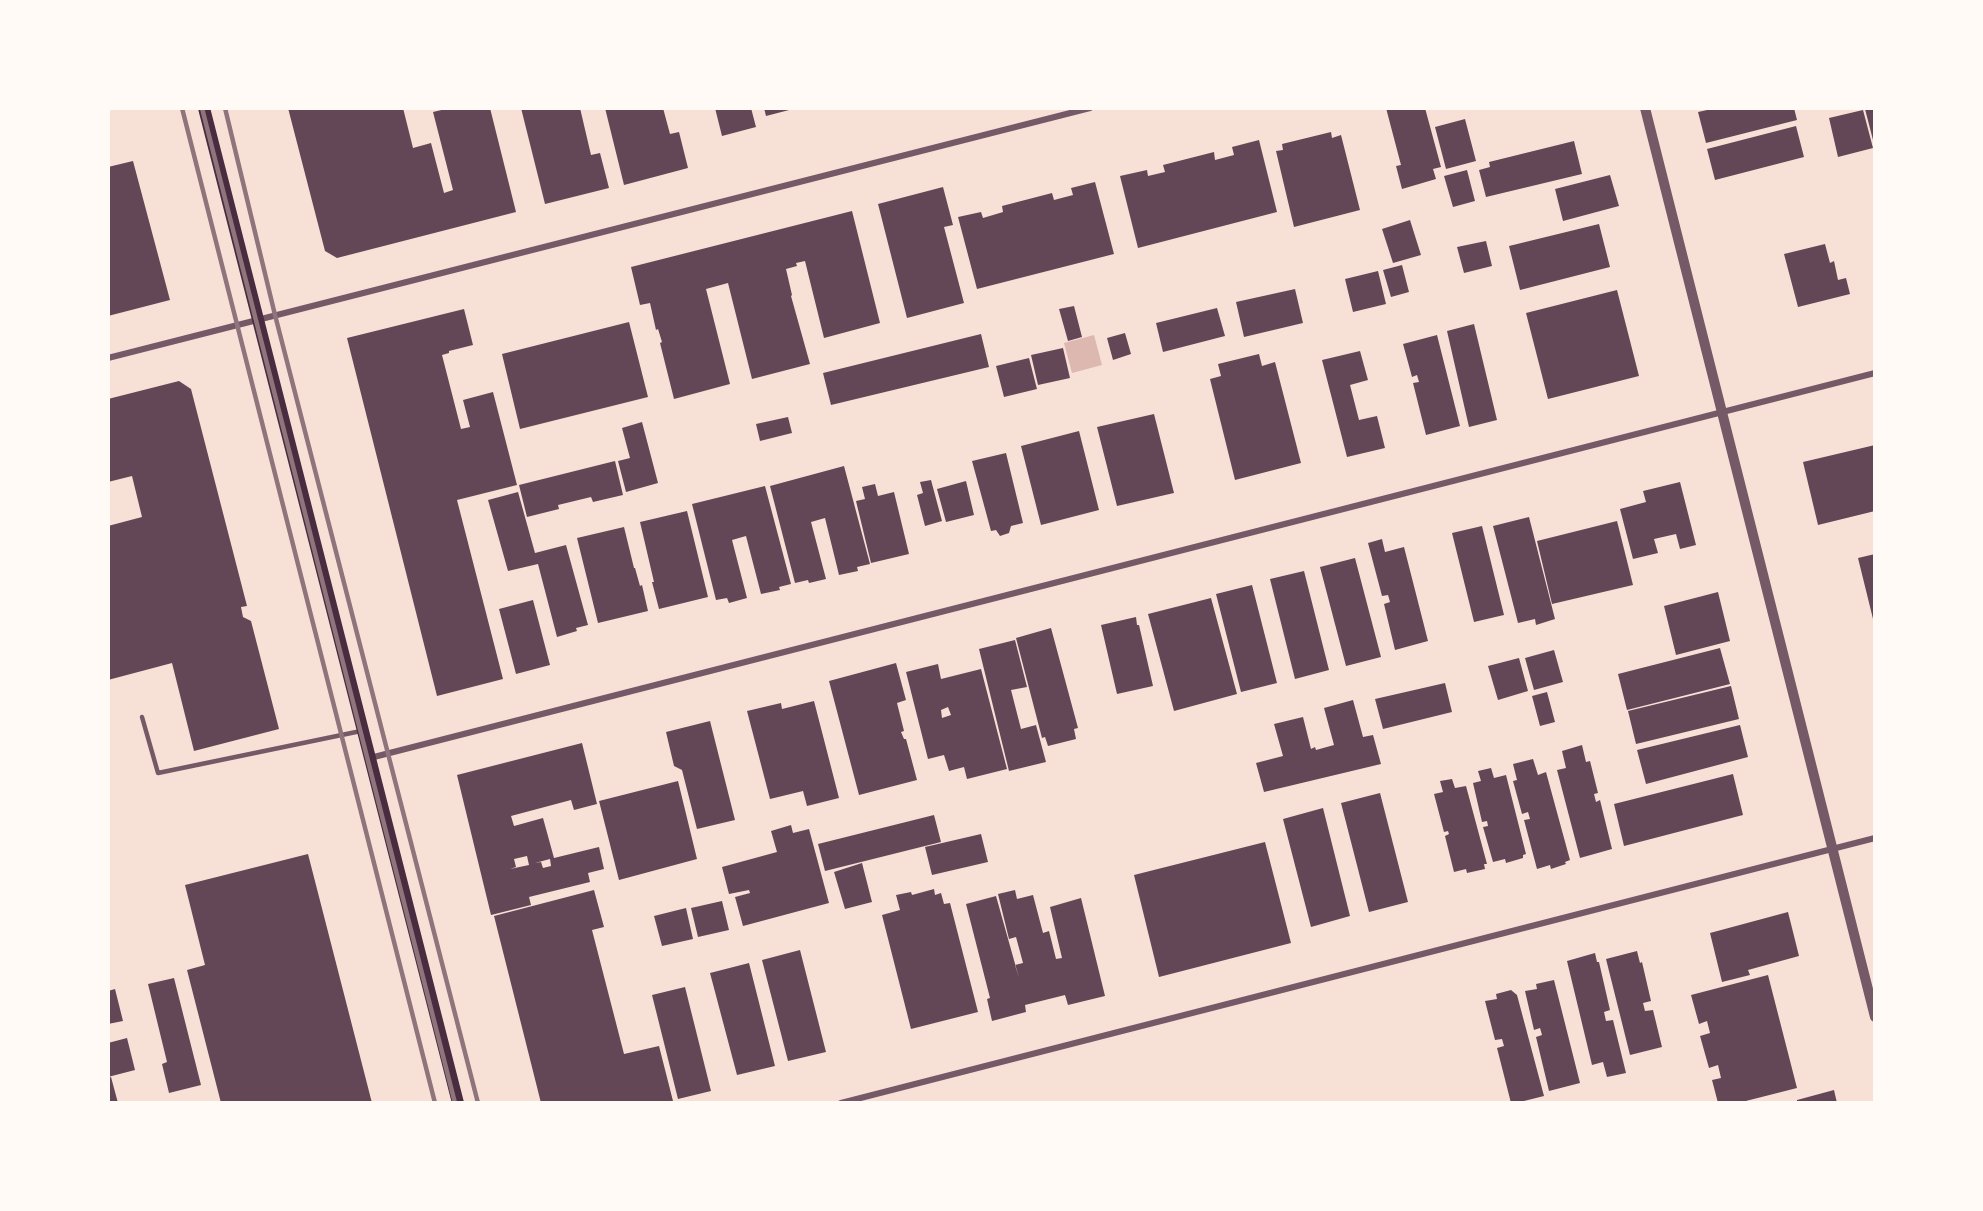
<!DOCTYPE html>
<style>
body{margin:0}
#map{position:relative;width:1983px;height:1211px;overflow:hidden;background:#f7e1d7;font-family:Lato,sans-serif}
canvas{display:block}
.frame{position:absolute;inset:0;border:110px solid #fffaf5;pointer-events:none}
</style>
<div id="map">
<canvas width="1983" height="1211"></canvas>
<div class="frame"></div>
</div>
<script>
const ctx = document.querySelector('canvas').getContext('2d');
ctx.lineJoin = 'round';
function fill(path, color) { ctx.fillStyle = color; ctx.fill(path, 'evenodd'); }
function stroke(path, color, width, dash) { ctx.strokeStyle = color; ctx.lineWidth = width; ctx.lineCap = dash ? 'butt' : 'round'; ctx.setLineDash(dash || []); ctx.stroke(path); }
fill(new Path2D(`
 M1094 335 1102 365 1072 373 1064 343Z`), '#dcb8b0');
fill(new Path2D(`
 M288 108H403L413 148 431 143 444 193 453 190 433 112 450 108H490L516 212 337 258 325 251Z
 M521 108H580L591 155 600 153 609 188 545 204Z
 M605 108H663L670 134 679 132 688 168 624 185Z
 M715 108H751L756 127 722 136Z
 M764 108H793V109L766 116Z
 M1386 108H1425L1441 167 1433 169 1436 179 1402 189 1396 166 1401 165Z
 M1716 108H1794L1797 120 1706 143 1698 112Z
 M1868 108H1875V139L1873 140 1865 109Z
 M1863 110 1873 148 1838 157 1829 118Z
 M1465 119 1476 161 1446 169 1435 127Z
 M1796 126 1804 157 1715 180 1707 149Z
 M1331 132 1332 138 1341 135 1360 210 1294 227 1276 151 1283 150 1282 144Z
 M1259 140 1277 212 1138 248 1120 176 1147 170 1148 176 1165 172 1163 165 1214 152 1215 160 1234 155 1232 147Z
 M1574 141 1582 174 1486 197 1479 170 1490 167 1489 162Z
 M133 161 170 300 108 316V167Z
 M1467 170 1475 201 1453 207 1444 176Z
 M1610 175 1619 206 1563 221 1555 189Z
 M1095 182 1114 254 977 289 958 217 981 212 983 218 1003 212 1002 206 1052 193 1054 200 1073 195 1071 188Z
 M943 187 953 225 944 227 964 303 907 318 878 204Z
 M852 211 880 323 824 338 805 261 796 263 797 266 786 269 792 295 791 296 810 364 752 379 728 283 706 289 730 384 674 399 660 343 662 342 658 329 656 330 650 303 640 305 631 267Z
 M1410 220 1421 255 1393 263 1382 229Z
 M1599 224 1610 267 1520 290 1509 246Z
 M1486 241 1492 266 1464 273 1457 247Z
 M1825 244 1830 263 1834 261 1838 280 1846 278 1850 294 1798 307 1784 254Z
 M1402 265 1409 292 1391 297 1383 270Z
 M1378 271 1386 304 1353 312 1345 279Z
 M1295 289 1303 323 1244 337 1236 302Z
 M1617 290 1639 376 1548 399 1526 313Z
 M1074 306 1082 337 1068 341 1059 309Z
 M1217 308 1225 336 1163 352 1156 323Z
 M464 309 473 345 449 351V353L442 355 461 429 470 427 463 400 493 392 517 485 457 500 503 679 437 696 347 338Z
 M629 322 648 397 520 429 502 354Z
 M1474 324 1497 420 1469 427 1447 331Z
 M1125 333 1131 354 1113 360 1107 338Z
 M981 334 989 367 831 405 823 373Z
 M1437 335 1460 426 1426 435 1413 383 1419 382 1417 375 1412 377 1403 344Z
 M1063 348 1070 378 1038 385 1031 355Z
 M1360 351 1368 380 1350 385 1359 420 1377 416 1385 448 1347 457 1322 360Z
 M1259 354 1262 366 1275 362 1301 463 1235 480 1210 379 1221 376 1218 364Z
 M1029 358 1037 389 1004 397 996 366Z
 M179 381 191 389 247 606 241 607 243 617 251 621 279 729 194 751 172 663 108 680V526L142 517 132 476 108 482V399Z
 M1154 414 1174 493 1117 506 1097 427Z
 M788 417 792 433 760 441 756 424Z
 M642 422 658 483 626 492 618 461 630 458 622 428Z
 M1079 431 1099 510 1041 525 1021 446Z
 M1875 445V511L1818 525 1803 462Z
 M1006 453 1023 523 1011 526 1009 533 1000 536 996 530 991 531 972 461Z
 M615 461 623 495 593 502 591 497 558 505 559 509 527 517 519 485Z
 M844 466 870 564 857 567 858 571 839 575 825 518 811 522 826 579 809 583 808 580 795 583 770 486Z
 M931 480 942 521 925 526 917 495 923 493 920 482Z
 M966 481 974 515 946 522 937 489Z
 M1680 482 1696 545 1680 549 1676 534 1654 539 1658 553 1633 559 1620 509 1646 502 1643 491Z
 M875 484 878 496 894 492 909 554 871 563 856 501 865 499 862 487Z
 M765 486 791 584 779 587 780 590 761 594 746 536 732 540 747 598 729 603 727 598 716 600 692 504Z
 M518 492 535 553 566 545 588 625 576 628 577 631 557 637 538 564 508 571 488 500Z
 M687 511 708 597 659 609 652 582H654L640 522Z
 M1529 517 1555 619 1536 625 1535 619 1518 623 1493 526Z
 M1617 521 1633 585 1552 604 1537 541Z
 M1482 526 1504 615 1474 622 1452 533Z
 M624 527 634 568H635L640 586 642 585 648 611 598 623 577 538Z
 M1382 539 1385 552 1404 547 1428 641 1395 650 1384 604 1390 602 1388 595 1382 596 1368 543Z
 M1875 554V622L1874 623 1858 558Z
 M1355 558 1381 657 1346 666 1320 567Z
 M1304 571 1329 670 1295 679 1270 579Z
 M1252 585 1277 683 1241 692 1216 594Z
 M1718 592 1730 641 1676 655 1664 606Z
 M1211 598 1237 694 1174 711 1148 614Z
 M533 600 550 665 516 674 499 609Z
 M1136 617 1137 625H1139L1153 686 1117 694 1101 625Z
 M1051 628 1078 728 1074 729 1076 739 1048 746 1045 737 1042 738 1016 638Z
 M1015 640 1027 687 1011 690 1021 729 1036 725 1046 762 1009 771 979 649Z
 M1720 648 1730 684 1627 710 1618 674Z
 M1554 650 1563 682 1534 690 1525 658Z
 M1519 658 1528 691 1498 700 1488 666Z
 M896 663 906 700 897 703 904 731 901 732 904 739H906L917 780 859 795 829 681Z
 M938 664 941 679 981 669 1007 769 967 779 964 767 949 771 944 755 928 759 906 672ZM948 707 951 715 942 718 941 710Z
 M1445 683 1452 712 1383 729 1375 699Z
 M1731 686 1739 719 1636 744 1628 711Z
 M1547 692 1555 722 1540 726 1532 696Z
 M1353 700 1363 737 1373 735 1381 764 1264 792 1256 763 1283 756 1274 724 1303 717 1311 749 1315 747 1316 750 1334 745 1324 708Z
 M814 701 839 798 807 806 803 791 770 799 747 711 781 703 782 709Z
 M710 721 735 820 697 829 682 770 674 766 666 732Z
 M1740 725 1748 757 1646 784 1637 750Z
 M582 743 597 804 574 810 571 800 511 816 514 826 543 818 554 858 599 847 604 869 588 873 590 882 529 897 531 905 491 915 457 775ZM527 856 529 865 510 869 516 867 514 859ZM550 859 551 866 543 868 541 862 535 863Z
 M1582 745 1586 762 1590 761 1598 793 1594 794 1596 802 1600 800 1612 849 1580 858 1557 770 1566 768 1562 751Z
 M1533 759 1538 775 1546 772 1570 860 1565 862 1566 864 1551 869 1550 865 1537 869 1524 820 1530 819 1528 812 1522 814 1513 781 1517 780 1513 764Z
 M1491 768 1494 778 1506 775 1526 854 1523 855V858L1506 863 1505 859 1493 862 1483 827 1488 826 1487 821 1482 822 1473 783 1481 781 1478 771Z
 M1733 774 1743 815 1624 846 1614 804Z
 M1452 779 1455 788 1466 786 1487 864H1484L1485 869 1467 873 1466 869 1454 872 1445 836 1449 834 1448 831 1444 832 1434 794 1443 792 1440 781Z
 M678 781 697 859 619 880 599 801Z
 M1380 793 1408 902 1369 912 1341 803Z
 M1323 808 1350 916 1311 927 1283 819Z
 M934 815 941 842 825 871 818 844Z
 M791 825 793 833 809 829 829 903 743 926 735 897 750 893 749 890 729 894 722 867 777 852 771 831Z
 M981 834 988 862 932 875 925 847Z
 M1265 842 1291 943 1159 977 1134 875Z
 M308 854 372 1103H221L187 970 205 965 185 885Z
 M862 863 872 902 845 909 834 872Z
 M934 889 935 895 941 893 944 904 950 903 978 1012 911 1029 882 915 900 910 896 895 911 892 912 895Z
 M594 890 604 927 592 930 624 1054 659 1046 673 1101 664 1103H541L494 916Z
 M1015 890 1017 899 1033 895 1043 933 1049 931 1056 959 1062 958 1050 907 1081 898 1105 996 1068 1005 1065 995 1025 1005 1026 1012 992 1021 987 999 990 998 966 904 996 896 1019 978 1015 965 1023 963 1016 937 1009 939 998 894Z
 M722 901 729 930 698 937 691 908Z
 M686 908 693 939 662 946 654 916Z
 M1788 912 1799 956 1748 970 1750 975 1722 982 1710 933Z
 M800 950 826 1052 788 1061 762 960Z
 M1637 951 1640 963 1642 962 1651 1001 1643 1003 1645 1011 1653 1010 1662 1047 1630 1055 1606 959Z
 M1595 953 1597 962H1599L1610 1010 1604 1012 1606 1021 1613 1020 1626 1073 1607 1077 1603 1062 1592 1065 1567 961Z
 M749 963 775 1066 737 1075 710 973Z
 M1768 975 1797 1088 1738 1103H1718L1712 1080 1721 1078 1718 1065 1709 1068 1700 1036 1710 1033 1707 1021 1699 1024 1691 995Z
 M174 978 201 1085 169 1093 162 1064 167 1062 148 984Z
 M1554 980 1580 1083 1549 1091 1536 1037 1542 1035 1540 1028 1534 1030 1525 991 1537 989 1536 984Z
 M685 987 711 1091 678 1099 652 995Z
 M115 989 123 1021 108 1024V991Z
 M1511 990 1517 995 1544 1096 1516 1103H1511L1497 1048 1504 1046 1502 1039 1495 1040 1485 1001 1497 999 1496 994Z
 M127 1038 135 1070 108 1077V1043Z
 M111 1077 118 1103H108V1078Z
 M1834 1090 1837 1103H1797V1100Z`), '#644757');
stroke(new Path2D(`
 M142 717 158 773 361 731`), '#755966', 4.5);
stroke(new Path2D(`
 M108 358 1090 108
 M370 758 1875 373
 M841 1103 1875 838`), '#755966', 6);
stroke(new Path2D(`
 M1645 108C1720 411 1801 713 1875 1017`), '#755966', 10);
stroke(new Path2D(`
 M204 108 458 1103`), '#4a2c40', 12);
stroke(new Path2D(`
 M182 108 435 1103
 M202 108 455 1103
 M225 108 275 315 478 1103`), '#8f747c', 4.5);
</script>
